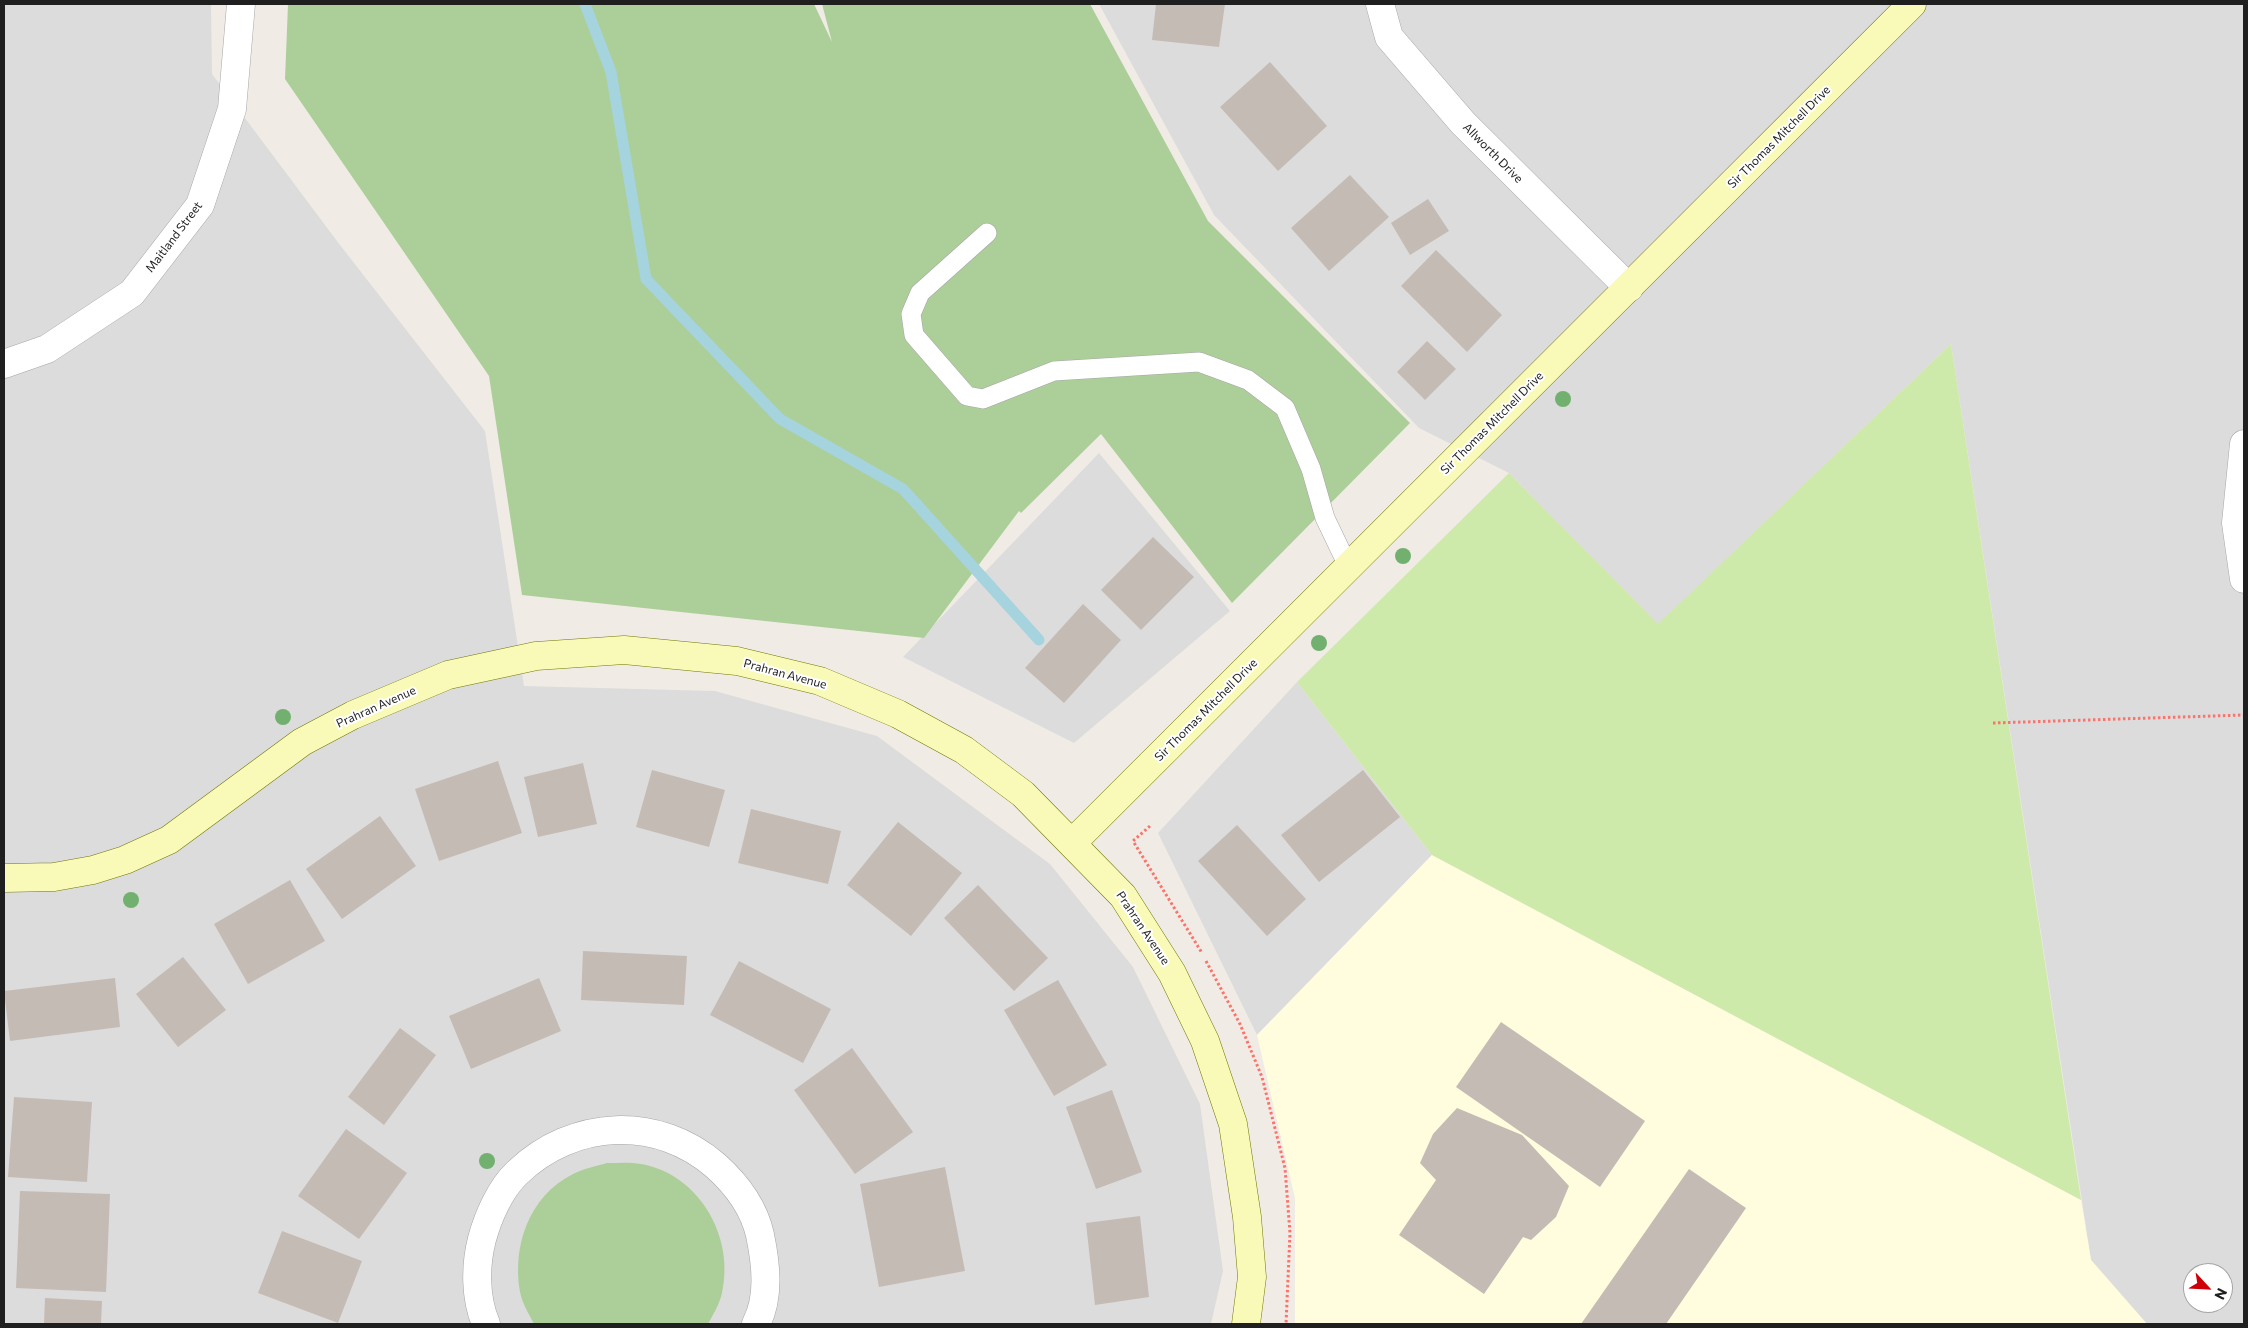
<!DOCTYPE html>
<style>
body{margin:0}
#map{position:relative;width:2248px;height:1328px;overflow:hidden;background:#f0ece5;font-family:Commissioner,sans-serif}
canvas{display:block}
.frame{position:absolute;inset:0;border:5px solid #1f1f1f;pointer-events:none}
.north{position:absolute;left:2183px;top:1263px;width:50px;height:50px;box-sizing:border-box;background:#fff;border:1px solid #a5a5a5;border-radius:50%;rotate:115deg;font-size:14px;font-weight:700;line-height:20px;text-align:center;color:#1f1f1f}
.north::after{content:'';display:block;margin:auto;width:18px;height:22px;background:#cd000a;clip-path:polygon(50% 0,100% 100%,50% 72%,0 100%)}
</style>
<div id="map">
<canvas width="2248" height="1328"></canvas>
<div class="frame"></div>
<div class="north">N</div>
</div>
<script>
const ctx = document.querySelector('canvas').getContext('2d');
ctx.lineJoin = 'round';
function fill(path, color) { ctx.fillStyle = color; ctx.fill(path, 'evenodd'); }
function stroke(path, color, width, dash) { ctx.strokeStyle = color; ctx.lineWidth = width; ctx.lineCap = dash ? 'butt' : 'round'; ctx.setLineDash(dash || []); ctx.stroke(path); }
function write(font, color, halo, rows, align = 'center') {
  ctx.font = font + ' Commissioner,sans-serif'; ctx.lineWidth = 4; ctx.setLineDash([]); ctx.textBaseline = 'middle'; ctx.strokeStyle = halo; ctx.fillStyle = color; for (const [text, x, y, turn = 0] of rows) {
    ctx.save(); ctx.translate(x, y); ctx.rotate((+turn || 0) * Math.PI / 180); ctx.textAlign = isNaN(turn) ? turn : align; if (halo) ctx.strokeText(text, 0, 0); ctx.fillText(text, 0, 0); ctx.restore();
  }
}
fill(new Path2D(`
 M4 4H211L212 74 340 245 485 431 524 686 715 691 877 736 1050 864 1133 967 1200 1104 1223 1271 1211 1324H4Z
 M1099 4H2244V1324H2147L2091 1260 1951 344 1658 625 1509 473 1419 428 1214 215ZM2193 1273H2223V1303H2193Z
 M1099 453 1230 611 1074 743 903 657Z
 M1297 682 1432 855 1257 1035 1158 833Z`), '#dddcdc');
fill(new Path2D(`
 M1432 855 2081 1200 2091 1260 2147 1324H1295V1198L1257 1035Z`), '#fffdde');
fill(new Path2D(`
 M1951 344 2081 1200 1432 855 1297 682 1509 473 1658 624Z`), '#cdeaaa');
fill(new Path2D(`
 M288 4H814L832 42 822 4H1090L1208 221 1410 423 1232 603 1101 434 1021 513 1019 511 924 638 522 595 489 376 285 79Z
 M607 1163C618 1163 630 1162 641 1164 699 1174 735 1237 722 1293 720 1303 713 1315 708 1324H534C529 1314 522 1303 520 1292 512 1246 529 1196 573 1174 583 1169 596 1166 607 1163Z`), '#accf99');
stroke(new Path2D(`
 M585 4 611 72 646 279 780 419 903 489 1039 640`), '#a5d3de', 11);
fill(new Path2D(`
 M1156 4H1225L1219 47 1152 40Z
 M1270 62 1327 126 1278 171 1220 107Z
 M1350 175 1389 217 1329 271 1291 228Z
 M1428 199 1449 231 1410 255 1391 223Z
 M1436 250 1502 315 1467 352 1401 286Z
 M1427 341 1456 369 1425 400 1397 372Z
 M1153 537 1194 577 1141 630 1101 590Z
 M1083 604 1121 640 1064 703 1025 668Z
 M498 761 522 833 439 861 415 789Z
 M583 763 597 824 538 837 524 777Z
 M652 770 725 790 709 847 636 827Z
 M1363 770 1400 817 1319 882 1281 835Z
 M751 809 841 831 828 884 738 863Z
 M380 816 416 866 342 919 306 869Z
 M898 822 962 873 911 936 847 885Z
 M1237 825 1306 899 1267 936 1198 861Z
 M290 880 325 941 248 984 214 924Z
 M978 885 1048 958 1014 991 944 918Z
 M583 951 687 956 684 1005 581 1000Z
 M183 957 226 1010 178 1047 136 994Z
 M739 961 831 1009 803 1063 710 1015Z
 M115 978 120 1027 10 1041 4 991Z
 M539 978 561 1031 471 1069 449 1016Z
 M1058 980 1107 1065 1054 1096 1004 1010Z
 M1501 1022 1645 1121 1600 1187 1456 1087Z
 M400 1028 436 1055 384 1125 348 1097Z
 M852 1048 913 1132 855 1174 794 1090Z
 M1112 1090 1142 1172 1096 1189 1066 1107Z
 M14 1097 92 1102 87 1182 8 1177Z
 M1457 1108 1522 1135 1569 1186 1556 1217 1531 1240 1523 1237 1484 1294 1399 1235 1436 1180 1420 1163 1433 1134Z
 M346 1129 407 1173 359 1239 298 1196Z
 M945 1167 965 1271 879 1287 860 1184Z
 M1689 1169 1746 1208 1666 1324H1581Z
 M20 1191 110 1194 106 1292 16 1288Z
 M1140 1216 1149 1297 1095 1305 1086 1223Z
 M282 1231 362 1261 338 1323 258 1293Z
 M45 1298 102 1301 101 1324H44Z`), '#c4bbb4');
const lane = new Path2D(`
 M987 233 920 293 911 314 914 335 967 396 983 399 1054 371 1199 362 1248 380 1285 408 1311 469 1325 518 1348 566`);
const street = new Path2D(`
 M1380 4 1389 37 1463 123 1629 288
 M4 364 47 349 132 293 200 205 232 109 241 4
 M2244 444 2236 523 2244 579
 M486 1324C475 1298 475 1266 482 1239 488 1217 500 1189 517 1173 573 1119 658 1115 716 1166 736 1184 754 1208 760 1235 766 1264 770 1297 756 1324`);
const secondary = new Path2D(`
 M1072 843 1912 4
 M4 878 54 877 93 870 125 860 169 840 302 742 353 715 448 675 536 656 624 650 737 661 820 681 898 714 964 750 1023 794 1123 896 1172 973 1205 1041 1233 1124 1247 1217 1252 1277 1246 1324`);
stroke(lane, '#a6a6a6', 20);
stroke(street, '#a6a6a6', 29);
stroke(secondary, '#717804', 29);
stroke(new Path2D(`
 M1993 723 2244 715
 M1150 826 1133 841 1202 953
 M1206 961 1240 1024 1262 1077 1285 1168 1290 1233 1286 1324`), '#fb736b', 3, [2.5, 2.5]);
stroke(lane, '#fff', 19);
stroke(street, '#fff', 28);
stroke(secondary, '#fafab8', 28);
ctx.fillStyle = '#72b06f';
for (const [x, y] of [
 [1563,399],
 [1403,556],
 [1319,643],
 [283,717],
 [131,900],
 [487,1161]
]) { ctx.beginPath(); ctx.arc(x, y, 8, 0, 2 * Math.PI); ctx.fill(); }
write('12px', '#1f1f1f', '#fff', [
 ["Sir Thomas Mitchell Drive",1779,137,-45],
 ["Allworth Drive",1493,153,45],
 ["Maitland Street",174,237,-53],
 ["Sir Thomas Mitchell Drive",1492,423,-45],
 ["Prahran Avenue",785,674,15],
 ["Prahran Avenue",376,707,-24],
 ["Sir Thomas Mitchell Drive",1206,710,-45],
 ["Prahran Avenue",1143,928,56]
]);
</script>
